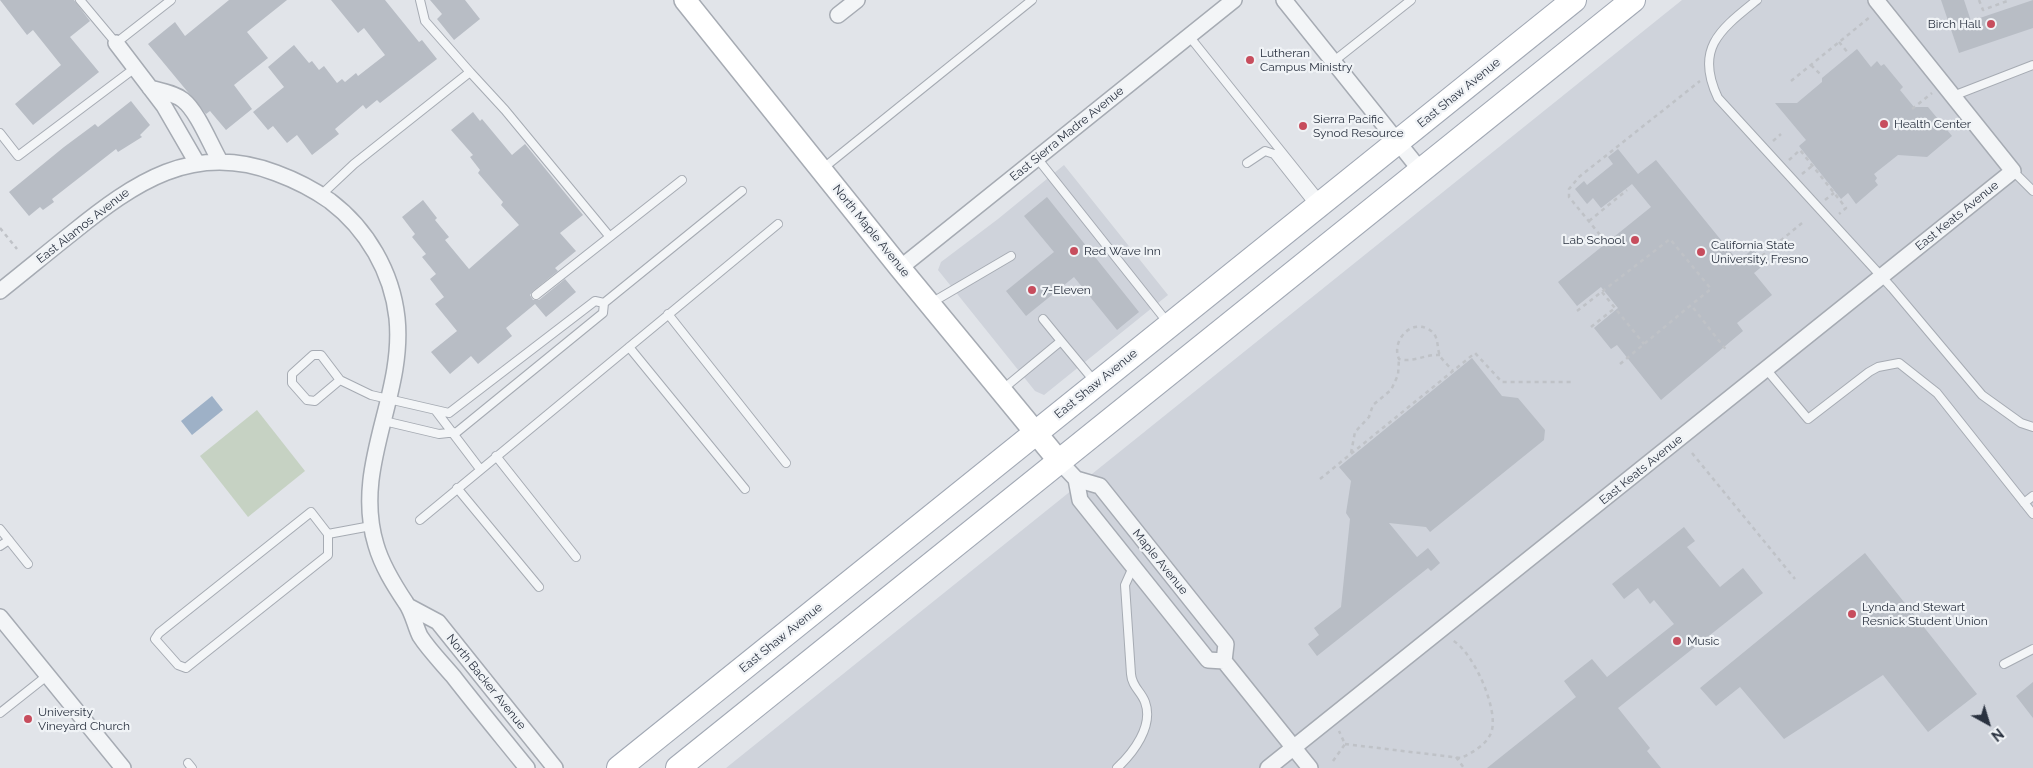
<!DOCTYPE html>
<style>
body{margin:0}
#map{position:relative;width:2033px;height:768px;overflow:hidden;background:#e1e4e9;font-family:Raleway,sans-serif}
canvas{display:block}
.north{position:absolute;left:1963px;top:698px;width:50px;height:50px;-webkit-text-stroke:4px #f0f3f6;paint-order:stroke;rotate:141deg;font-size:14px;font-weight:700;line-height:20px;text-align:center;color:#2a3240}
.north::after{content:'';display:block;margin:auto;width:18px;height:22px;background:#2a3240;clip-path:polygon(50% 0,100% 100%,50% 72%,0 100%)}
</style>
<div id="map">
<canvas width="2033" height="768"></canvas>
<div class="north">N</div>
</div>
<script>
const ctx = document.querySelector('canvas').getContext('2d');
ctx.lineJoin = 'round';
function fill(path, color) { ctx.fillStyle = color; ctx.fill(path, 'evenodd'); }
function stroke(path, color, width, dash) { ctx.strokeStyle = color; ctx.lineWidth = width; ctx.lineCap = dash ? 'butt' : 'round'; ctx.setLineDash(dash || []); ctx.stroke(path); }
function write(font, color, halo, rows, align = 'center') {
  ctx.font = font + ' Raleway,sans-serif'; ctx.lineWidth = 4.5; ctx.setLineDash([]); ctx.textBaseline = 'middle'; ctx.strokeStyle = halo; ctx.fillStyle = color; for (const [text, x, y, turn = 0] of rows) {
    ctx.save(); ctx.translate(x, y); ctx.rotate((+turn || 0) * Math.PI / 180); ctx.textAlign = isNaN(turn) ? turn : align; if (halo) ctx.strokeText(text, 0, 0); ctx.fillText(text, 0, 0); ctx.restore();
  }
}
fill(new Path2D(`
 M1682 0H2033V768H726Z
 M1064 165 1168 295 1044 395 1035 391 938 270 941 262 998 219Z`), '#cfd3db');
fill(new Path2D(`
 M257 410 305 471 248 517 200 456Z`), '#c6d2c3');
fill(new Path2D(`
 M212 396 223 410 192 435 181 421Z`), '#9eb1c7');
fill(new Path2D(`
 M0 0H74L90 21 70 37 99 72 33 125 15 104 61 65 33 30 27 35Z
 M229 0H287L247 32 268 58 234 85 252 109 226 130 210 111 206 114 148 44 175 22 185 36Z
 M331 0H385L419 42 422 40 437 59 380 103 377 100 366 109 363 105 335 129 339 134 312 155 297 135 287 143 273 126 268 130 253 112 284 87 268 67 294 45 309 63 312 61 319 70 324 66 337 83 342 79 345 82 356 73 358 76 385 55 364 28 358 33Z
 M430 0H465L480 19 454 40 437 19 442 14Z
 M1941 0H1964L1971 21 2033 0V28L1959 53Z
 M1857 49 1871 67 1877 61 1881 66 1884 64 1903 87 1900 90 1914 107H1928L1952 136 1927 157 1898 155 1874 174 1877 178 1875 181 1878 185 1856 204 1848 193 1841 199 1799 146 1806 140 1775 103H1797L1822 82V78Z
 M131 101 150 125 140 135 142 137 118 152 116 149 52 199 54 202 43 210 40 207 29 216 9 192 64 147 95 124 98 127Z
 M473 112 480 121 482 119 512 155 525 144 583 215 560 233 576 251 555 268 558 271 533 291 530 295 533 300H539L565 279 576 292 546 317 535 304 506 328 512 336 478 364 471 356 450 374 431 352 457 331 435 304 444 297 430 279 436 274 422 257 426 254 412 237 415 234 402 217 423 200 437 218 435 220 449 237 445 240 469 269 519 225 501 205 503 202 478 173 480 170 470 157 473 155 451 130Z
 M1618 149 1638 174 1656 160 1738 261 1753 249 1765 264 1754 273 1772 295 1737 323 1743 331 1661 400 1617 345 1611 349 1594 328 1618 308 1601 287 1577 306 1558 282 1651 207 1632 184 1601 208 1593 198 1587 204 1575 189 1584 181 1587 185 1613 164 1608 157Z
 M1047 197 1139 312 1117 330 1074 277 1026 316 1006 291 1054 252 1024 216Z
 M1472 358 1502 396 1518 398 1545 430 1544 440 1430 532 1426 527 1389 523 1417 557 1428 548 1440 563 1431 571 1428 568 1317 656 1308 644 1319 635 1314 628 1341 607 1350 519 1346 513 1351 481 1339 467Z
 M1684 527 1695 541 1687 547 1720 587 1743 568 1763 593 1618 708 1650 748 1647 751 1661 768H1487L1576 697 1564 681 1592 659 1607 677 1674 624 1654 600 1650 604 1638 588 1624 599 1612 584Z
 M1865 553 1977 694 1928 732 1883 675 1784 739 1740 687 1716 706 1700 688Z
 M2033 682V718L2016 696Z`), '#b8bdc5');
const lane = new Path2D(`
 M80 0 116 43 171 0
 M1757 0C1721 29 1694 48 1718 98L1892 288 1982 395 2021 423 2033 427
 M1189 36 1321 201
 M1334 61 1411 0
 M470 72 505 110 610 237
 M1953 96 2033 65
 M0 133 18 156 135 68
 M1037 158 1168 323
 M1247 163 1265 151 1274 154 1315 206
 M821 170 1032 0
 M2013 171 2033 191
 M321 195 354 164 470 72 425 21 420 0
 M536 295 682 180
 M604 303 742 191
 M931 303 1011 256
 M668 314 786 463
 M1043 319 1061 341
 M629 347 745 489
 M1766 369 1808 419 1869 372 1878 367 1899 363 1937 393 2033 514
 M340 380 321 355H313L292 374V383L307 400 315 401 340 380 371 395 449 413 595 301 604 303 603 313 457 432 439 434 384 421
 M1003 389 1061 341 1095 382
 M436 411 480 469
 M496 456 576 557
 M457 488 539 587
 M2024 503 2033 496
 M420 520 778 224
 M0 529 28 564
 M328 534 311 512 159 633 155 639 178 665 186 668 328 555V534L371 526
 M0 546 9 540
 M2004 664 2033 649
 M0 713 48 675
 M188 763 192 768
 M1117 768C1133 753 1154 726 1145 702 1141 691 1132 687 1131 674L1125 585 1133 567`);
const street = new Path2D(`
 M1284 0 1421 171
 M838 15 857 0
 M116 43 164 106 197 163
 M150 88C161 91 174 93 183 100 198 112 210 144 220 161
 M900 268 1234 0
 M0 291C24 272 48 252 72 233 134 183 193 141 276 173 295 180 313 189 330 201 367 229 392 272 397 318 405 397 352 466 376 545 382 566 394 585 406 603 413 613 415 626 420 636 429 650 442 663 453 676 477 707 502 737 527 768
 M1059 461 1076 479 1100 486 1226 644 1224 661 1310 768
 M1076 479 1080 500 1208 660 1224 661
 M408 606 438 622 555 768
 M0 617 123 768
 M1268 768 2013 171 1876 0`);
const secondary = new Path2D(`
 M685 0 900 268 1059 461`);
const primary = new Path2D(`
 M619 768 1574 0
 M678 768 1633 0`);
stroke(lane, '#a6abb3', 10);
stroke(street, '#a6abb3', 18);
stroke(secondary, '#a6abb3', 24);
stroke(primary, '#a1a8b4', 26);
stroke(new Path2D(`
 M1979 0 1983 10 2010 0
 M1839 42 1849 54
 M1811 65 1822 76
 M1791 81 1870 17
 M1912 109 1932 93
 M1773 141 1781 134
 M1789 160 1800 150 1846 208 1839 214
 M1802 174 1812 166
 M1825 200 1834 193
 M1589 221 1627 190
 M0 228 17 249
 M1605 241 1569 197V189L1579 177 1700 81
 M1762 256 1802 223
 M1602 292 1644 344
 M1577 311 1670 239 1711 289 1691 305
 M1591 327 1615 308
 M1440 355C1425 354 1413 363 1399 359 1391 342 1410 319 1428 329 1440 335 1436 346 1440 356 1443 361 1449 366 1453 371
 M1620 364 1691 305 1727 351
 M1351 453 1355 432 1369 417 1373 405 1391 390 1398 375 1399 359
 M1692 453 1795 579
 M1320 479 1475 353 1502 382H1573
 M1345 744 1461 758C1472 753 1486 745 1491 733 1500 711 1473 651 1452 640
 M1456 757 1464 768
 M1333 761 1345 744 1339 731`), '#bfc2c7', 2.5, [4, 4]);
stroke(lane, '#f3f5f7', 8);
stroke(street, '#f3f5f7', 15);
stroke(secondary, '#fff', 21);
stroke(primary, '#fff', 24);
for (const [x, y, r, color] of [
 [1991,24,5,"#c74d5d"],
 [1250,60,5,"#c74d5d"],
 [1884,124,5,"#c74d5d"],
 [1303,126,5,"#c74d5d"],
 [1635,240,5,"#c74d5d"],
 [1074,251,5,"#c74d5d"],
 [1701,252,5,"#c74d5d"],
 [1032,290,5,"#c74d5d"],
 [1852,614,5,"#c74d5d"],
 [1677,641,5,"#c74d5d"],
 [28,719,5,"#c74d5d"]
]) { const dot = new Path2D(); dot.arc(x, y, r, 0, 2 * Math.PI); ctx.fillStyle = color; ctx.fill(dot); stroke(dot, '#f0f3f6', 2); }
write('12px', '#2a3240', '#f0f3f6', [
 ["Birch Hall",1981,24,"right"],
 ["Lutheran",1260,53],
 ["Campus Ministry",1260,67],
 ["Sierra Pacific",1313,119],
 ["Synod Resource",1313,133],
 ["Health Center",1894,124],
 ["Lab School",1625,240,"right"],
 ["California State",1711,245],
 ["University, Fresno",1711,259],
 ["Red Wave Inn",1084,251],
 ["7-Eleven",1042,290],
 ["Lynda and Stewart",1862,607],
 ["Resnick Student Union",1862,621],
 ["Music",1687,641],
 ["University",38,712],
 ["Vineyard Church",38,726]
], 'left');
write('12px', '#2a3240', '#f0f3f6', [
 ["East Shaw Avenue",1459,93,-39],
 ["East Sierra Madre Avenue",1067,134,-39],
 ["East Keats Avenue",1957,216,-39],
 ["East Alamos Avenue",83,226,-38],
 ["North Maple Avenue",871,231,51],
 ["East Shaw Avenue",1096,384,-39],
 ["East Keats Avenue",1641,470,-39],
 ["Maple Avenue",1160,562,51],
 ["East Shaw Avenue",781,638,-39],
 ["North Backer Avenue",486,682,51]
]);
</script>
